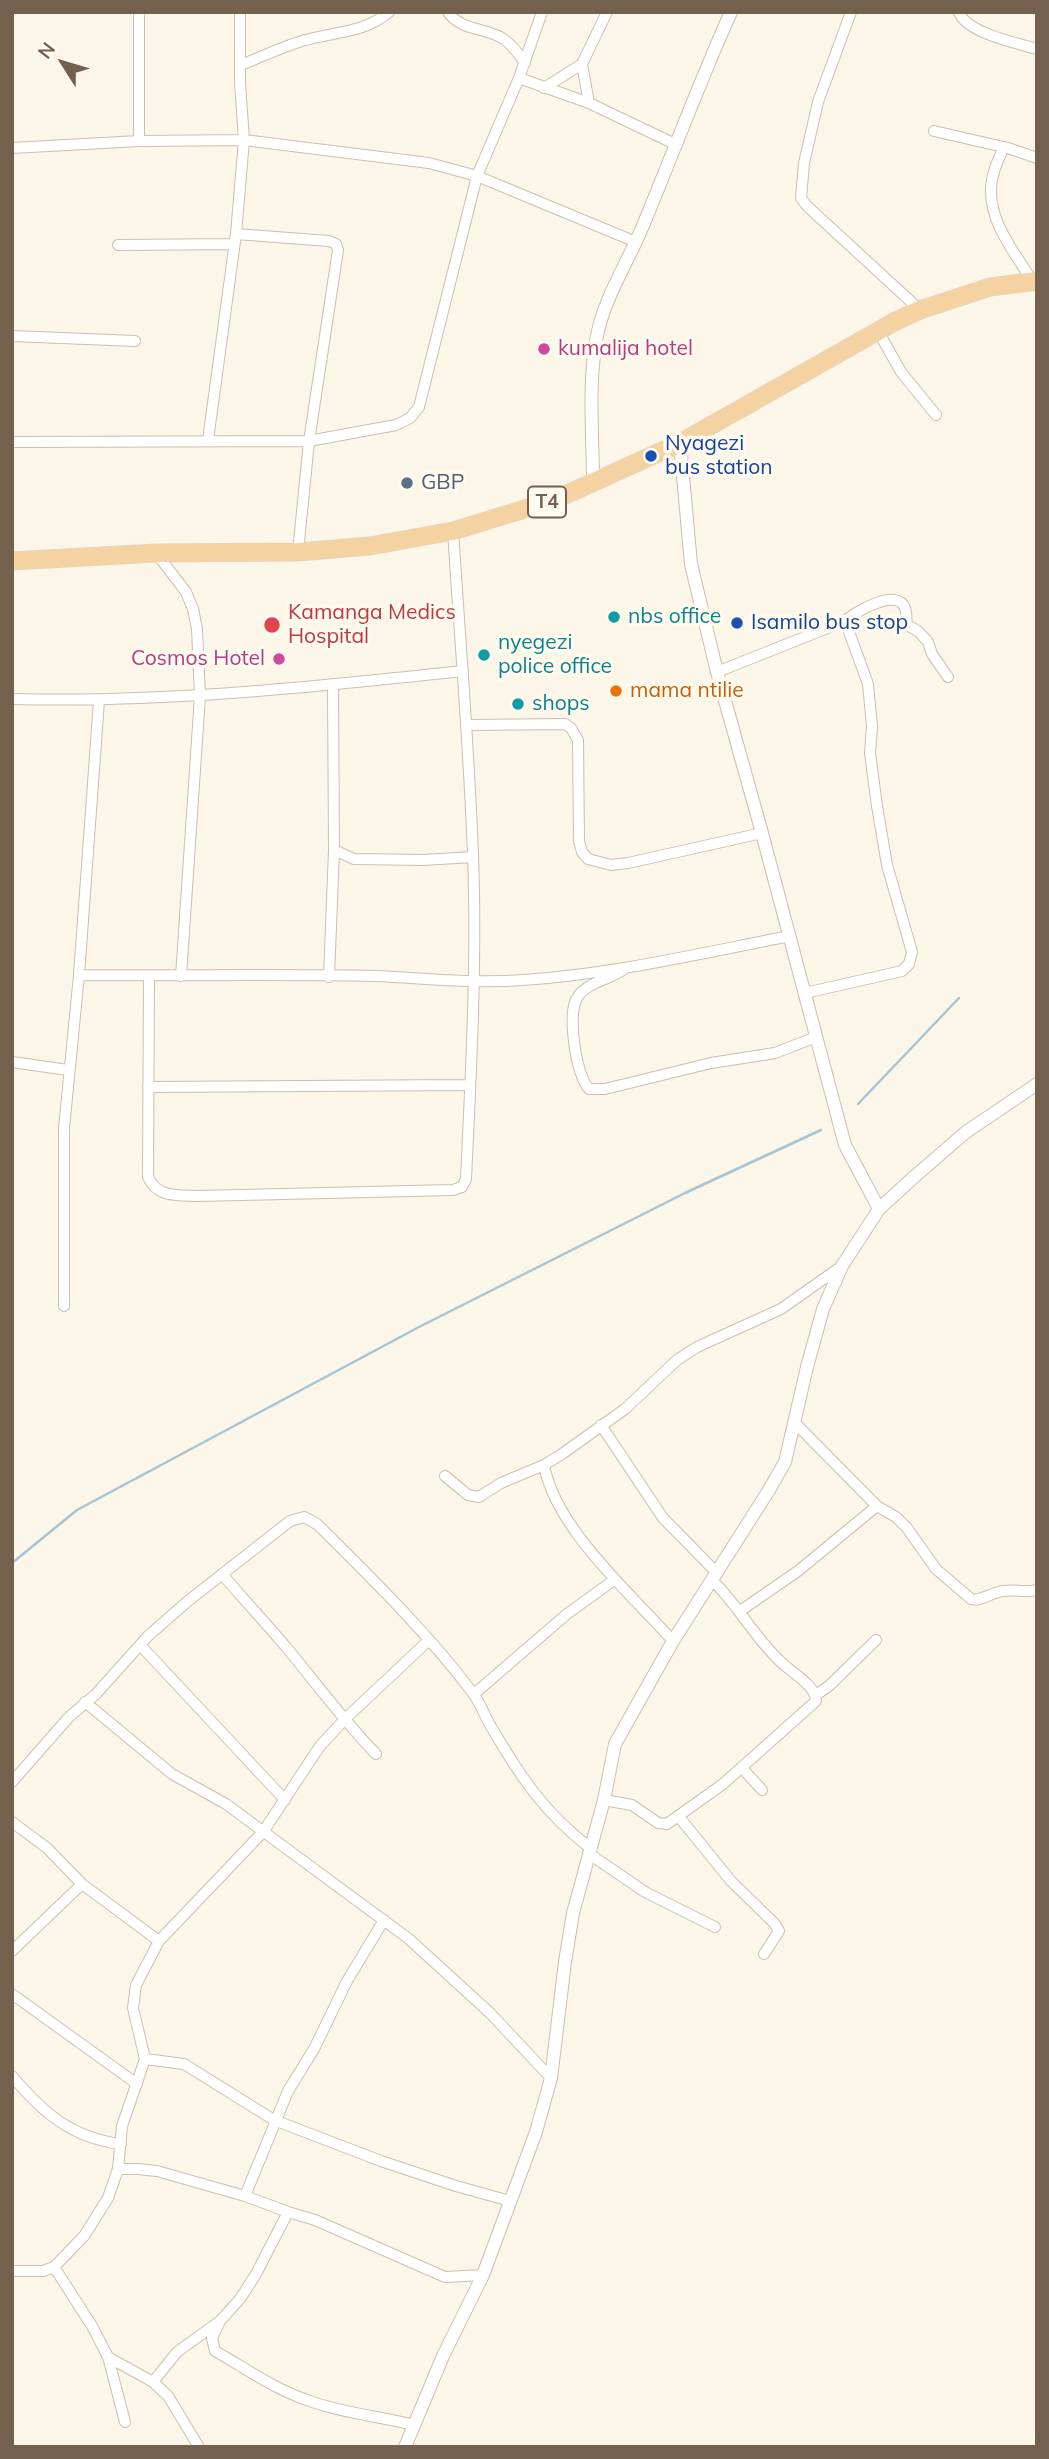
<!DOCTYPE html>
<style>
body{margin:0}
#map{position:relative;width:1049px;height:2459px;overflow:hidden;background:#fbf6e7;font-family:Mulish,sans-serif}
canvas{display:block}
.frame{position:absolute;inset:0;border:14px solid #73604d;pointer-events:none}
.north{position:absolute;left:28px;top:28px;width:70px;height:70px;-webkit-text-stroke:5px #fefaed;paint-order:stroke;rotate:307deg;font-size:19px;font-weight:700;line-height:28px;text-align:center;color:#73604d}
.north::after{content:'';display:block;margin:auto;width:24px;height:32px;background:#73604d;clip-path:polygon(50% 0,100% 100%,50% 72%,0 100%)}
</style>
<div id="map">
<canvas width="1049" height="2459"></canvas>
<div class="frame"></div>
<div class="north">N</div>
</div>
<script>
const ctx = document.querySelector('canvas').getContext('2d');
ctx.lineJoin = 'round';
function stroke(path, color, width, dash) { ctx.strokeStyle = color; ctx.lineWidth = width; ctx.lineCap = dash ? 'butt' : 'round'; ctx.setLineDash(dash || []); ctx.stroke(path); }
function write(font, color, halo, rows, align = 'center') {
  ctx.font = font + ' Mulish,sans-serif'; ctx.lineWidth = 7; ctx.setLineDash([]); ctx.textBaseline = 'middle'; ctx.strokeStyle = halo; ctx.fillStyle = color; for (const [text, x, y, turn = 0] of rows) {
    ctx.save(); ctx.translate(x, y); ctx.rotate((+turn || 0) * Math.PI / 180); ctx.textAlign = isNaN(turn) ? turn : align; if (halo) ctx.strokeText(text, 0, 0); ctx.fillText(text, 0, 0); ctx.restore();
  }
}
stroke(new Path2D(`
 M858 1104 959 998
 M12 1563 77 1510 419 1327 685 1193 821 1130`), '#a3c5d5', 2.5);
const minor = new Path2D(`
 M139 12V141
 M448 12C461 31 484 27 502 38 512 44 519 54 525 63
 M851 12 818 102 804 163 801 198 807 206 920 310
 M959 12C966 33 1017 43 1037 49
 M241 65C261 57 282 47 302 41 332 32 365 33 389 12
 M519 78 589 103 677 145
 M544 88 582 64
 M589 103 582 64 607 12
 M934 131 1008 148 1037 158
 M1004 147C998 160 991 175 991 190 990 224 1016 254 1032 281
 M12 148 139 141 244 140 429 163 477 176 636 242
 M236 234 329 241 336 244 338 250 309 441 298 552
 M118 245 234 244
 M878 331 901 372 936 415
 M12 336 135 341
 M208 440 236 234 244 140 240 83V12
 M12 442 309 441 396 425 410 418 419 407 477 176 519 78 542 12
 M156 553 186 592 193 609 197 629 200 696 181 976
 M845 621C855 612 897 587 905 608 907 612 906 620 907 625L918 631 928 642 932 654 948 677
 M717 672 845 621 868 684 872 726 870 753 877 806 887 865 912 952 909 964 902 971 805 993
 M12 699C163 703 313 687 463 671
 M467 725 565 724 571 728 578 740 579 841 582 852 588 859 611 865 628 863 762 833
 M334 850 354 859 423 860 473 857
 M624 969C610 980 586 982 577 998 567 1014 576 1076 589 1089H605L711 1063 775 1053 816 1037
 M79 975C178 976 276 974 375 976 425 978 474 984 523 980 613 974 702 953 790 936
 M149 976 148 1177C157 1198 178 1195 198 1196L453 1190 462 1187 466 1179C471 1072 477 963 473 855 469 747 460 639 453 531
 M329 977 334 850 333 685
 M12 1062 68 1070
 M148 1087 468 1085
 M64 1306V1128L79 975 99 701
 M795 1423 877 1506 896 1517 907 1528 936 1569 971 1599C981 1602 992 1592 1003 1591 1014 1589 1025 1593 1037 1590
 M601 1425 663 1518 717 1573
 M544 1465C555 1528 631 1594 673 1641
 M445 1476 468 1495 479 1497 501 1483 544 1465 562 1454 625 1409 677 1360 697 1347 781 1309 842 1266
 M222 1574C243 1599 265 1622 286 1647 316 1683 343 1720 376 1754
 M740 1611 798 1571 877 1506
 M141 1646 285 1800
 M474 1694 567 1614 614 1580
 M816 1695 830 1685 876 1640
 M85 1702 172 1774 226 1804 409 1939 490 2013 551 2078
 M742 1768 762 1790
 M12 1782 69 1717 96 1694 148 1636 188 1601 290 1521 304 1517 317 1524C371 1578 427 1632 472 1692 481 1703 485 1718 493 1730 522 1779 544 1812 590 1848
 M604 1800 632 1805 658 1823 667 1824 723 1784 816 1701C816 1685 790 1672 780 1661 754 1637 738 1605 712 1580
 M679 1817 731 1881 775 1924 779 1931 764 1954
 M12 1822 47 1848 82 1884 159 1941
 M588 1853 645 1892 715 1927
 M12 1951 82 1884
 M12 1994 137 2084
 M145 2059 184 2064 274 2120 381 2161 456 2186 510 2201
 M12 2076C43 2113 72 2138 121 2144
 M118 2169H138L157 2171 245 2196 288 2212 315 2220 445 2277 483 2275
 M245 2196 288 2091 314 2049 347 1981 384 1920
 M54 2267 92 2326 108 2357 125 2422
 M12 2271H43L54 2267 84 2236 108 2198 118 2169 122 2126 145 2059 133 2008 136 1985 159 1941 263 1832 320 1746 344 1720 428 1641
 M220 2321 212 2338 215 2351C245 2368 274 2389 307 2400 341 2413 379 2416 414 2425
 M108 2357 153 2382 168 2396 199 2447
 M153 2382 177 2352 220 2321 240 2299 256 2274 288 2212`);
const tertiary = new Path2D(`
 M680 443 691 564 717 672 762 833 845 1145 879 1209
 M593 484C593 437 588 387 596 341 603 299 626 266 642 228 672 156 699 83 731 12
 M405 2447 443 2356 483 2275 536 2132 551 2078 565 1962 573 1913 604 1800 615 1744 673 1641 769 1490 785 1462 807 1367 823 1309 842 1266 879 1209 914 1177 966 1132 1037 1084`);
const trunk = new Path2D(`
 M12 561 156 553 298 552 370 546 453 531 554 500 680 443 894 322 920 310 990 287 1037 281`);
stroke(minor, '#ccbfad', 12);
stroke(tertiary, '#ccbfad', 14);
stroke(trunk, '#dbd6d1', 19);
stroke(minor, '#fff', 10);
stroke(tertiary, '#fff', 12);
stroke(trunk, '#f4d2a2', 18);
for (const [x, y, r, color] of [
 [544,349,7,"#d1479c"],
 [651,456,7,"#1a4fb4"],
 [407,483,7,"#5c6f8a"],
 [614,617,7,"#0f9aa8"],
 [737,623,7,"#1a4fb4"],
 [272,625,9,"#e0444e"],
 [484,655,7,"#0f9aa8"],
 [279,659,7,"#d1479c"],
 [616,691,7,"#e8710a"],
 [518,704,7,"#0f9aa8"]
]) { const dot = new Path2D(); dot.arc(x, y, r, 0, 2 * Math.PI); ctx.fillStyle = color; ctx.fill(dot); stroke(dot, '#fefaed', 2.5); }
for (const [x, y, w] of [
 [547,502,38]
]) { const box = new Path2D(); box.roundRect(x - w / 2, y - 15.5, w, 31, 5); ctx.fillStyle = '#fefaed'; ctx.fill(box); stroke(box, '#73604d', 2); }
write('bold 19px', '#73604d', null, [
 ["T4",547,502]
]);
write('21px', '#b23c85', '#fefaed', [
 ["kumalija hotel",558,349],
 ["Cosmos Hotel",265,659,"right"]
], 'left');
write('21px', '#164399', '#fefaed', [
 ["Nyagezi",665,444],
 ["bus station",665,468],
 ["Isamilo bus stop",751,623]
], 'left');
write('21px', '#4e5e75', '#fefaed', [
 ["GBP",421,483]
], 'left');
write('21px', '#be3a42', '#fefaed', [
 ["Kamanga Medics",288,613],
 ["Hospital",288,637]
], 'left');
write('21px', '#0d838f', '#fefaed', [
 ["nbs office",628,617],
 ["nyegezi",498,643],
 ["police office",498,667],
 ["shops",532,704]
], 'left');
write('21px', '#c56008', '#fefaed', [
 ["mama ntilie",630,691]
], 'left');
</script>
